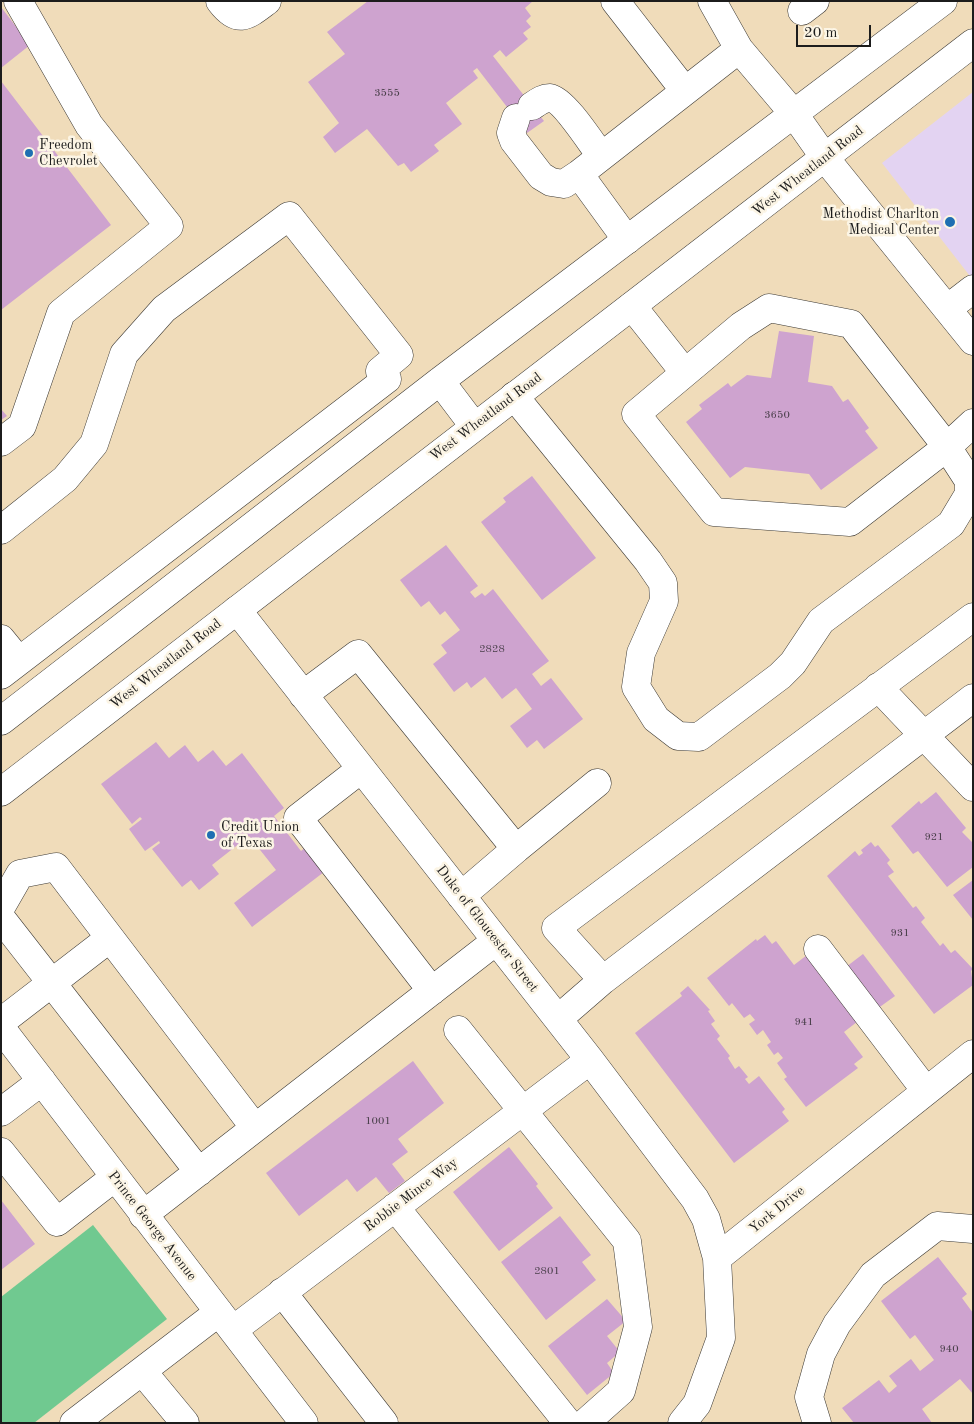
<!DOCTYPE html>
<style>
body{margin:0}
#map{position:relative;width:974px;height:1424px;overflow:hidden;background:#f0dcba;font-family:"Old Standard TT",serif}
canvas{display:block}
.frame{position:absolute;inset:0;border:2px solid #1c1c1c;pointer-events:none}
.scale{position:absolute;left:796px;top:25px;width:75px;height:22px;box-sizing:border-box;border:2px solid #1c1c1c;border-top:0;padding-left:6px;font-size:15px;line-height:18px;white-space:nowrap;color:#1c1c1c;-webkit-text-stroke:4px #fcf5e5;paint-order:stroke}
</style>
<div id="map">
<canvas width="974" height="1424"></canvas>
<div class="frame"></div>
<div class="scale">20 m</div>
</div>
<script>
const ctx = document.querySelector('canvas').getContext('2d');
ctx.lineJoin = 'round';
function fill(path, color) { ctx.fillStyle = color; ctx.fill(path, 'evenodd'); }
function stroke(path, color, width, dash) { ctx.strokeStyle = color; ctx.lineWidth = width; ctx.lineCap = dash ? 'butt' : 'round'; ctx.setLineDash(dash || []); ctx.stroke(path); }
function write(font, color, halo, rows, align = 'center') {
  ctx.font = font + ' "Old Standard TT",serif'; ctx.lineWidth = 5; ctx.setLineDash([]); ctx.textBaseline = 'middle'; ctx.strokeStyle = halo; ctx.fillStyle = color; for (const [text, x, y, turn = 0] of rows) {
    ctx.save(); ctx.translate(x, y); ctx.rotate((+turn || 0) * Math.PI / 180); ctx.textAlign = isNaN(turn) ? turn : align; if (halo) ctx.strokeText(text, 0, 0); ctx.fillText(text, 0, 0); ctx.restore();
  }
}
fill(new Path2D(`
 M973 92V280L882 163Z`), '#e3d3f2');
fill(new Path2D(`
 M93 1225 167 1319 34 1423H1V1297Z`), '#70c990');
fill(new Path2D(`
 M368 1H533L525 8 531 16 526 21 531 27 523 33 528 39 506 57 500 50 493 56 544 121 527 133 477 68 473 71 478 78 446 103 462 124 434 145 439 151 411 172 404 163 398 166 367 129 335 153 323 137 339 123 308 82 345 54 327 32Z
 M1 7 30 45 1 68Z
 M1 81 111 225 1 310Z
 M779 331 814 336 808 382 832 386 843 402 848 399 869 428 865 431 878 448 821 490 809 474 745 467 730 478 686 422 702 409 699 405 728 383 731 387 747 375 771 378Z
 M1 409 7 416 1 420Z
 M532 476 596 558 542 600 481 522 506 502 503 498Z
 M446 545 478 586 470 592 475 598 482 593 485 596 493 589 549 661 532 674 541 686 551 678 583 719 544 749 537 740 527 748 510 726 532 709 516 688 502 699 485 677 471 688 467 682 454 692 433 664 447 653 441 645 460 630 445 611 440 615 429 601 421 607 400 580Z
 M156 742 169 758 185 745 198 762 213 750 226 766 242 753 284 808 274 816 301 851 322 834 341 859 252 927 234 903 276 870 249 836 212 865 219 874 199 890 191 880 182 887 152 849 160 843 159 841 145 851 129 829 142 819 140 817 132 824 101 784Z
 M936 792 966 828 962 832 973 843V867L947 887 918 851 913 854 891 826 919 801 921 804Z
 M871 842 875 847 878 845 890 860 887 863 894 872 888 876 913 908 916 906 925 918 921 922 940 946 943 943 951 953 955 950 973 969 971 971 973 985 934 1014 827 876 855 851 859 856 863 853 861 850Z
 M973 880V920L953 895Z
 M765 935 772 944 776 941 794 965 811 952 862 1018 844 1032 863 1057 854 1064 858 1068 806 1107 784 1079 787 1077 777 1063 783 1058 778 1052 774 1055 767 1045 771 1042 763 1030 757 1035 749 1024 755 1020 750 1014 744 1018 732 1003 729 1006 707 978 756 939 757 941Z
 M863 954 895 996 877 1009 846 967Z
 M688 986 710 1010 708 1011 715 1021 711 1024 720 1036 717 1039 730 1056 728 1058 735 1069 739 1066 748 1077 745 1079 749 1084 759 1076 785 1109 782 1112 789 1121 734 1163 635 1033 682 996 680 993Z
 M413 1061 444 1103 398 1139 408 1152 392 1164 405 1181 389 1193 376 1177 357 1192 347 1179 299 1216 266 1173Z
 M509 1147 538 1184 536 1186 553 1208 499 1251 453 1192Z
 M1 1200 35 1244 1 1270Z
 M560 1216 591 1255 582 1262 596 1280 546 1320 501 1262Z
 M938 1257 967 1294 962 1298 973 1313V1394L960 1379 922 1409 932 1423H854L842 1408 879 1380 889 1393 897 1386 889 1376 911 1359 920 1371 934 1360 915 1335 910 1339 881 1301Z
 M607 1299 626 1321 607 1336 620 1352 607 1363 614 1373 587 1395 548 1346Z`), '#cea3cf');
const minor = new Path2D(`
 M220 1C238 25 247 16 267 1
 M615 1 685 91
 M712 1 739 49
 M802 11 815 1
 M532 106C538 102 543 98 550 98 564 100 592 144 601 156
 M516 118 511 133 514 141 541 176 551 182 564 184 579 174
 M627 240 579 174 739 49 794 114 825 158 973 341
 M632 306 685 373
 M947 309 973 289
 M514 396 648 561 663 583 664 601 641 653 636 687 656 719 678 736 699 737 780 676 793 663 821 621 951 524 969 494V481L947 447 851 324 769 308 741 326 636 414 714 512 850 522 947 447 973 423
 M1 442 22 426 61 313 169 226 89 125 18 1
 M1 530 65 479 94 444 124 354 164 309 289 216 399 355 380 371 387 379 1 675
 M237 610 590 1060 695 1199 706 1219 717 1258
 M1 639 19 661
 M878 687 973 787
 M303 695 358 654 516 849 461 896
 M361 769 298 818 432 991
 M516 849 597 783
 M1 907 20 874 56 867 255 1128
 M1 918 199 1172
 M818 949 926 1091
 M603 980 973 698
 M558 1019 603 980 556 928 973 617
 M1 1022 110 938
 M1 1028 304 1423
 M458 1030 627 1241 638 1327 621 1391 585 1423
 M1 1112 42 1081
 M1 1152 57 1222 115 1177
 M395 1207 568 1423
 M143 1215 496 941
 M282 1292 384 1423
 M233 1330 590 1060
 M142 1371 185 1423
 M74 1423 219 1312
 M682 1423 697 1404 721 1338 717 1258 973 1054
 M817 1423 809 1397 821 1354 837 1324 873 1275 937 1226 973 1229`);
const major = new Path2D(`
 M440 381 474 426
 M1 721 440 381 943 1
 M1 792 973 43`);
stroke(minor, '#3c3934', 29);
stroke(major, '#3c3934', 29);
stroke(minor, '#fff', 28);
stroke(major, '#fff', 28);
for (const [x, y, r, color] of [
 [29,153,5,"#1f6fb2"],
 [950,222,6,"#1f6fb2"],
 [211,835,5,"#1f6fb2"]
]) { const dot = new Path2D(); dot.arc(x, y, r, 0, 2 * Math.PI); ctx.fillStyle = color; ctx.fill(dot); stroke(dot, '#fcf5e5', 2); }
write('11px', '#483e49', null, [
 ["3555",387,93],
 ["3650",777,415],
 ["2828",492,649],
 ["921",934,837],
 ["931",900,933],
 ["941",804,1022],
 ["1001",378,1121],
 ["2801",547,1271],
 ["940",949,1349]
]);
write('14px', '#1c1c1c', '#fcf5e5', [
 ["Freedom",39,145],
 ["Chevrolet",39,161],
 ["Methodist Charlton",939,214,"right"],
 ["Medical Center",939,230,"right"],
 ["Credit Union",221,827],
 ["of Texas",221,843]
], 'left');
write('14px', '#1c1c1c', '#fcf5e5', [
 ["West Wheatland Road",808,171,-38],
 ["West Wheatland Road",486,417,-37],
 ["West Wheatland Road",166,664,-38],
 ["Duke of Gloucester Street",487,929,52],
 ["Robbie Mince Way",411,1195,-37],
 ["York Drive",777,1210,-39],
 ["Prince George Avenue",152,1226,52]
]);
</script>
